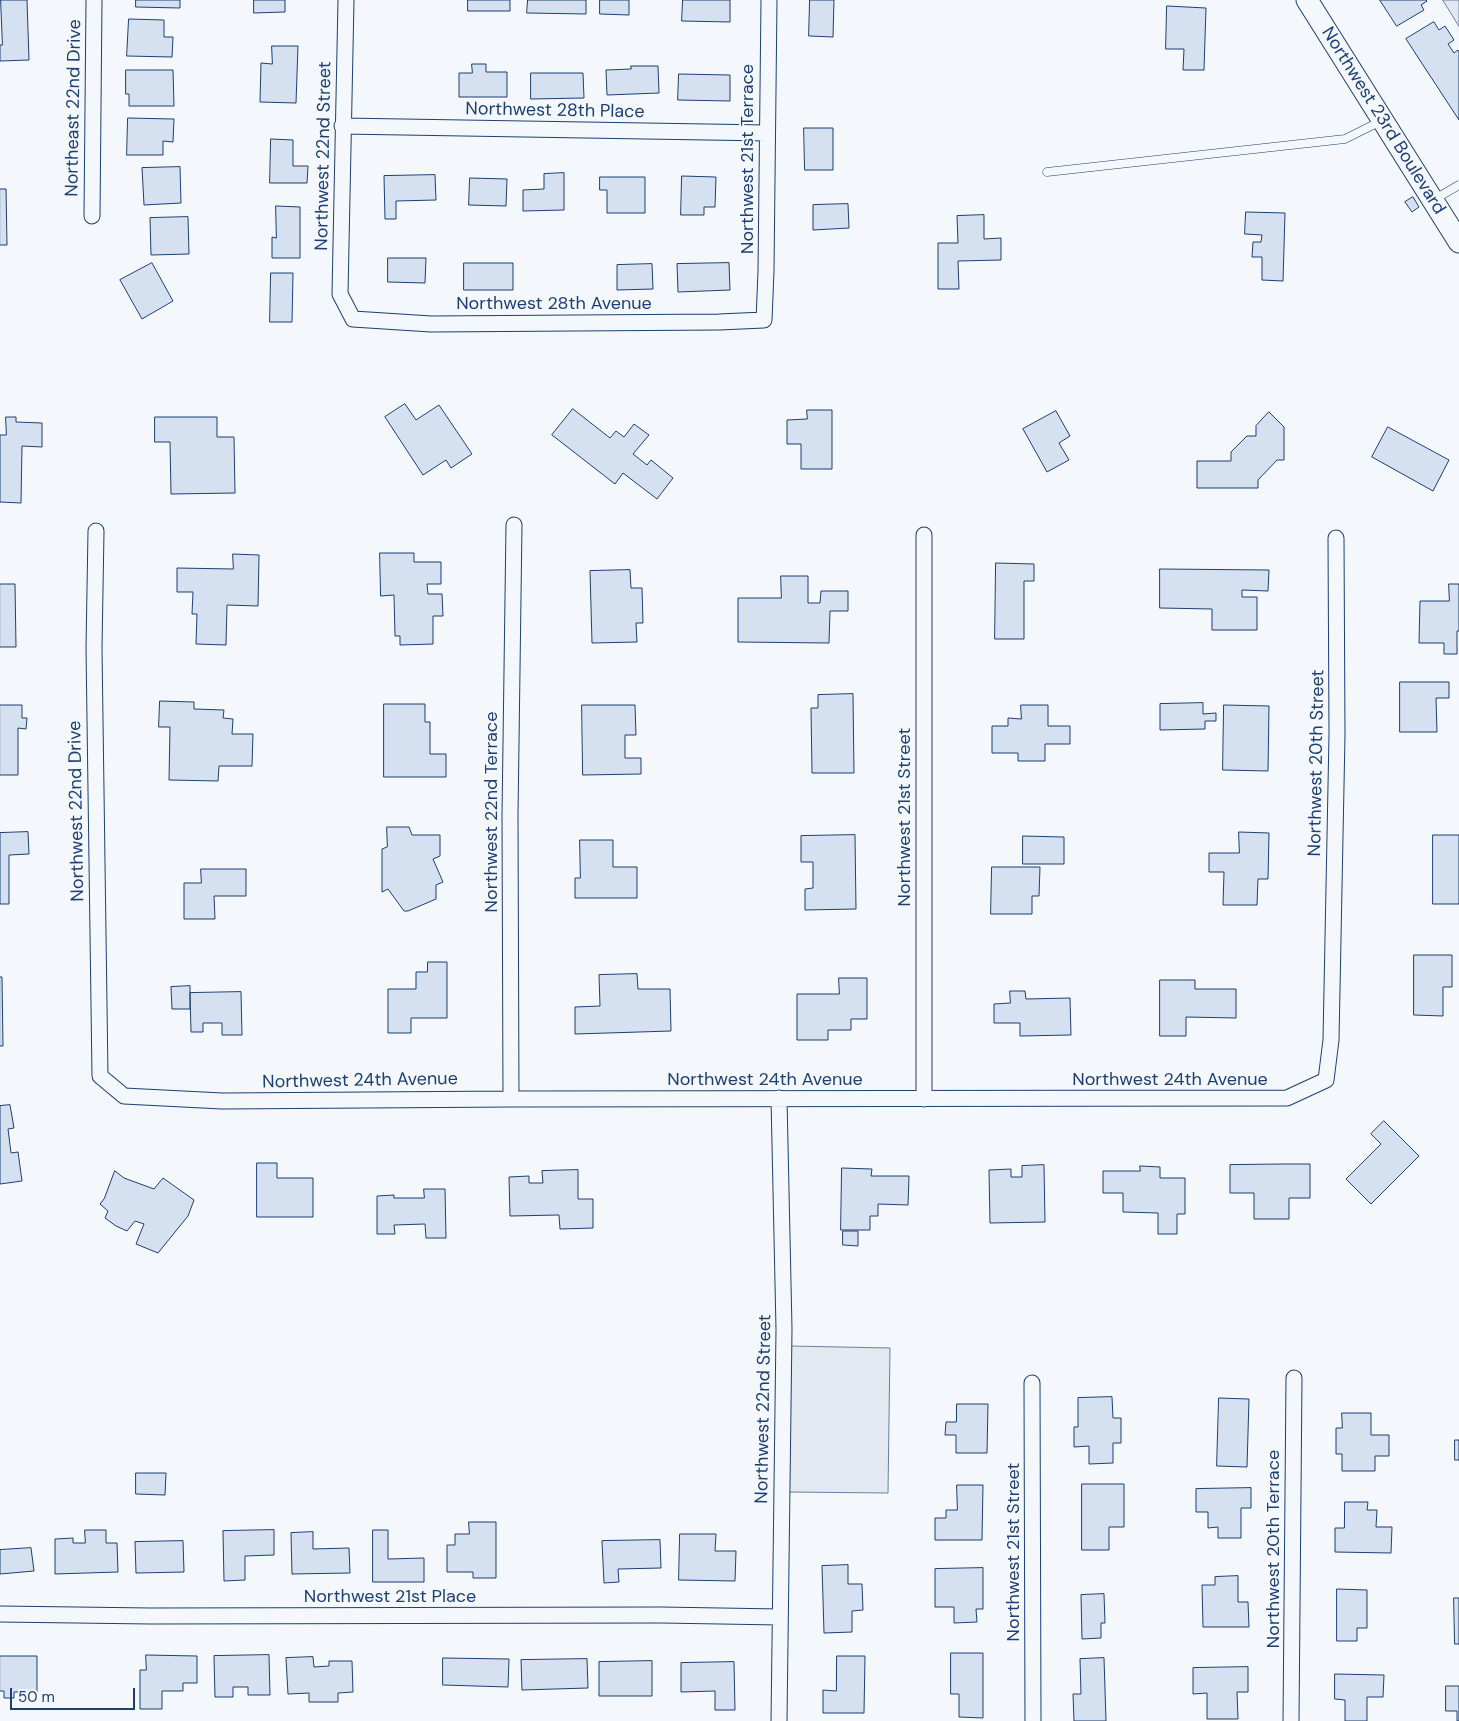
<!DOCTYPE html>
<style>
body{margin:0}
#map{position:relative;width:1459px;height:1721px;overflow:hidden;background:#f4f7fb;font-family:"DM Sans",sans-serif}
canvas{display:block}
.scale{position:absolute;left:10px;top:1688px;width:125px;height:22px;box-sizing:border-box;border:2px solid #1d3f73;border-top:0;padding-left:6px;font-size:15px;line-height:18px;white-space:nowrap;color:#1d3f73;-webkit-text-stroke:4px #f4f7fb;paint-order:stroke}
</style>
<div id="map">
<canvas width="1459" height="1721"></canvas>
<div class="scale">50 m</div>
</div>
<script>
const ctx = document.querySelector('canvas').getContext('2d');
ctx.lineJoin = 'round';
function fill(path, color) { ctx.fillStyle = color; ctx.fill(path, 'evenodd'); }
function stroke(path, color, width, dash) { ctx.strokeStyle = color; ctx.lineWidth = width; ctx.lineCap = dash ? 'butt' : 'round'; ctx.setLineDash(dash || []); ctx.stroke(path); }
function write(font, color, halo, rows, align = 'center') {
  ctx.font = font + ' "DM Sans",sans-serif'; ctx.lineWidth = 4; ctx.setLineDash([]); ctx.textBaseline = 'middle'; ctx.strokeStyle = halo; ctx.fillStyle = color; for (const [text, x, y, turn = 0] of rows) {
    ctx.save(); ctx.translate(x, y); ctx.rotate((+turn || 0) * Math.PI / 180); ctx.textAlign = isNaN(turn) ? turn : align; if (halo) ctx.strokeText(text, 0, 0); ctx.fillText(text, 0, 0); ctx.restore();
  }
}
const green = new Path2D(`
 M790 1346 890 1348 888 1493 787 1492Z`);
fill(green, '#e3e9f0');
stroke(green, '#687fa3', 1);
const parking = new Path2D(`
 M1443 0H1459V26Z`);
fill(parking, '#e3e8f0');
stroke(parking, '#687fa3', 1);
const building = new Path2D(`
 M1 0H27L29 60 0 61V45H2Z
 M136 0H180V8L136 7Z
 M254 0H285V12L254 13Z
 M468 0H510V11H468Z
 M528 0H586V14L527 13Z
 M600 0H629V15L600 14Z
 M683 0H730V22L682 21Z
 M810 0H834L833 37 809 36Z
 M1380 0H1426L1427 1 1421 5 1424 10 1397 26Z
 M1167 6 1206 8 1204 70H1183L1184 49H1166Z
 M129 19 164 20V37H173L172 57 127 56Z
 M1434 22 1439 30 1445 26 1454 40 1448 44 1454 53 1458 50 1459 52V120L1406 39Z
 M272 46H298L296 103 260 102 261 63 272 64Z
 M472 64H486V72H507V97H459V73H472Z
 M631 66H658L659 93 607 95 606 70 631 69Z
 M126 70H173L174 106H129V94H126Z
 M531 73H583L584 98 531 99Z
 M679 74 730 75V101L678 100Z
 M128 118 174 119 173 142 163 141V155H127Z
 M804 128H833V170H805Z
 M271 139 293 140V166H308L307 183H270Z
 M180 167 181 203 144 205 142 168Z
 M564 173V210L523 211V190L544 189V174Z
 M435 175 436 200 396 201V219H385L384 176Z
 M682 176 716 177 715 207H704V215H681Z
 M600 177H645V213H607V190H600Z
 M470 178 507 179 506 206 469 205Z
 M0 189H6L7 245H0Z
 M1413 197 1419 207 1412 212 1405 202Z
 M848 204 849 228 813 230V205Z
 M276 206 300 207V258H272V237L276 238Z
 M1246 212 1285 213 1283 281 1262 280V257H1252L1253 242H1261L1262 235 1245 234Z
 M984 215V239L1001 238V260L958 261 959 289H938V243H958L957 216Z
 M188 217 189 254 151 255 150 218Z
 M388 258H426L425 283 388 282Z
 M152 263 173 301 142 319 120 280Z
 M464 263H513V290H464Z
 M729 263 730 290 678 292 677 264Z
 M652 264 653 289 617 290V265Z
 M271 273H293L292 322H270Z
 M405 404 416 420 439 405 472 454 451 468 446 460 423 475 385 417Z
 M573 409 610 438 616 431 624 437 634 424 649 435 633 454 647 465 651 460 673 478 657 499 623 473 615 484 552 435Z
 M807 410H832V469H801V444H787V420L807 419Z
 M1056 411 1070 436 1059 443 1069 460 1047 472 1023 429Z
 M1269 412 1284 427V460H1277L1258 480V488H1197V461H1231V452L1247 436H1256V426Z
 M6 417H16V422L42 423V447L22 446 21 503 0 502V435H6Z
 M155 417H217V437H234L235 493 171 494 170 442H155Z
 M1388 427 1449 460 1433 491 1372 457Z
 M380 553H414V562H441V584H427L428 594H442L443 616H433V644L400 645V636H395L394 595 381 596Z
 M233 554 259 555 258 606 227 605 226 645 196 644 197 614H192L193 592H177V568L233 569Z
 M996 563 1034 564V581H1024V639H995Z
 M1160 569 1269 570 1268 591 1242 590V597H1257V630H1212V609L1160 608Z
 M630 570 631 588H642L643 623H636L637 642 592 643 590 571Z
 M781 576H808V603H820L821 591H848V611H830L829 643 738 642V598H781Z
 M0 584H15L16 647H0Z
 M1449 584H1459V631H1457V654H1444V643H1419L1420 601H1449Z
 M1400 682H1449V698H1436L1437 732H1400Z
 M853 694 854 773H812L811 708H818V695Z
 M160 701 194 702V709L224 710 223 718 233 719 232 734H253L252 766H219L218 781 169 780 170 727H159Z
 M1203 703V714L1216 713V721H1205V729L1160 730V704Z
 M384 704H425V722H430V754H446V777H384Z
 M0 705H22V718H27L26 729 18 728V775H0Z
 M582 705H635L636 735H625V758H641V774L583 775Z
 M1021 705H1048V726H1070V744H1045V761H1018V753H992V726H1008V718L1021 719Z
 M1224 705 1269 706 1268 771 1223 770Z
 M387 827H409L412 835H440V856L433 859 443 882 436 885V899L408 911H404L388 889 382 892V849L387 847Z
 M28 832 29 854 9 855V904H0V833Z
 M1239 832 1269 833 1268 879H1258L1257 905H1223L1224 872H1209V853H1239Z
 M855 835 856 909 805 910V889L813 888V862H801V836Z
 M1433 835H1459V904H1433Z
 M1023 836 1064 837V864H1023Z
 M580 840H613V867H637V898H575V878H580Z
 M992 867H1040L1039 896H1032V914H991Z
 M201 869H246V896H214L215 919H184V883H201Z
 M1414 955H1452V987H1443V1016L1414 1015Z
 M428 962H447V1018H411V1033H388V989H416V972H427Z
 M637 974 638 989H670L671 1031 575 1034V1007L600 1006 599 975Z
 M0 977H2L3 1046H0Z
 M839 978H867V1019H851V1030H828V1040H797V994H839Z
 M1160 980H1195V989H1236V1018L1186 1017V1036H1160Z
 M190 986V1009H172L171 987Z
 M1010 991H1025L1026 999 1070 998 1071 1035 1020 1036V1023H994V1004L1010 1003Z
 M241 992 242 1035H222V1023H203V1032H191L190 993Z
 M10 1105 14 1128 8 1129 11 1153 18 1152 22 1181 0 1184V1106Z
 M1384 1121 1419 1156 1371 1204 1346 1179 1381 1144 1371 1134Z
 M257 1163H277V1178H313V1217H257Z
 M1284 1164H1310V1198H1289V1219H1254V1193H1230V1165Z
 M1044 1165 1045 1222 990 1223 989 1170 1011 1169V1177H1022V1166Z
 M1140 1166 1160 1167V1178H1185V1214H1177V1234H1158V1213L1123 1212V1193H1103V1171H1140Z
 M842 1168 872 1169 871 1176H909L908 1205 878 1204V1216H870V1230H841Z
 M578 1170V1199H593V1228L560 1229 559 1215 510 1216 509 1177 529 1176V1183H543L542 1171Z
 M115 1171 124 1178 154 1189 163 1178 194 1200 188 1216 158 1253 136 1244 144 1224 135 1221 127 1231 116 1226 105 1218 108 1211 100 1204 104 1199Z
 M424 1189H445L446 1238H426L425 1224 394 1225 395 1234H377V1196L394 1195V1198H424Z
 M843 1231H858V1246L843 1245Z
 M1112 1397 1113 1418H1121V1443H1113V1463L1089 1464V1446L1074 1447V1427H1078V1398Z
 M1219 1398 1249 1399 1247 1467 1217 1466Z
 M957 1404H988L987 1453H956V1435H945L946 1422H956Z
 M1342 1413H1371V1435H1389V1456H1375V1471H1342V1454H1336V1428H1342Z
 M1455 1440H1459V1460H1455Z
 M136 1473H166L165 1495 136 1494Z
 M1082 1484H1124V1527H1109V1550H1082Z
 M957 1485H983L982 1540H935V1518H946V1510H957Z
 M1251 1488V1508H1241V1538H1218V1527L1208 1528V1512H1196V1489Z
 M1345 1502H1368L1367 1510H1377L1376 1527H1392L1391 1553 1335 1552V1528H1344Z
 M469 1522H496V1578H473V1572H447V1545H455V1534H469Z
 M85 1530H106V1543H117L118 1572 55 1574V1539L73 1538V1543H85Z
 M274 1530V1555L245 1556V1580L224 1581 223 1531Z
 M373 1530H388V1559L424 1558V1582H373Z
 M313 1532V1549L349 1548 350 1573 292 1574 291 1533Z
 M680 1534H716L715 1551H736L735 1581 679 1580Z
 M660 1540 661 1568 618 1569 619 1582 604 1583 602 1541Z
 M183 1541 184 1572 136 1573 135 1542Z
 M31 1548 34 1571 0 1574V1550Z
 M848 1565V1584H862L863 1610 852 1611V1632L824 1633 822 1566Z
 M983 1568V1609H976L977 1622 954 1623V1607H935V1569Z
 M1238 1576V1602H1248L1249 1627H1203L1202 1585H1215V1577Z
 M1337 1589 1367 1590V1628H1357V1641H1337Z
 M1104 1594 1105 1623H1101V1638L1082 1639 1081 1595Z
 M1454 1598H1459V1644H1455Z
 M951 1653H983V1718L959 1717V1694H951Z
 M146 1655 197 1656V1683H183V1691H162V1709H140V1670H146Z
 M269 1655 270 1695H248V1687H233V1697H215L214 1656Z
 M0 1656H37V1692H14V1698H4V1691H0Z
 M837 1656H865L864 1713H823V1690L836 1691Z
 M313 1657 314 1667 329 1666V1661H352L353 1692 338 1693V1702H309V1693L288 1694 286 1658Z
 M443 1658 509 1659 508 1687 443 1685Z
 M1104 1658 1106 1721H1074L1073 1694H1081L1080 1659Z
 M587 1659 588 1688 522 1690 521 1660Z
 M652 1661V1696H599V1662Z
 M734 1662 735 1710H715V1691L681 1692V1663Z
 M1248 1667V1692H1237L1238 1719H1207V1693L1193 1694V1668Z
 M1335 1674 1384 1675 1383 1697H1367V1721H1345V1700L1335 1699Z
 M1446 1686H1459V1721H1457V1711H1446Z`);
fill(building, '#d5e0f0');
stroke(building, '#1d3f73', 1);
const lane = new Path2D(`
 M1047 172 1345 139 1381 121
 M1435 199 1459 185`);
const street = new Path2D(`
 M346 0 340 294 353 319 431 324 719 322 764 320 766 271 769 0
 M342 126 767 133
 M92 216 94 0
 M96 531 94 648 100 1076 124 1096 222 1101 511 1099 1287 1098 1326 1080 1331 1040 1337 735 1336 538
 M924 535V1099
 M779 1098 784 1329 779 1721
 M511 1099 510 815 514 525
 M1032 1383 1033 1721
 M0 1614 151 1616 661 1615 780 1617
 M1291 1721 1294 1378`);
const secondary = new Path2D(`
 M1307 0 1459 242`);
stroke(lane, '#1d3f73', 9);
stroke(street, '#1d3f73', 17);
stroke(secondary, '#1d3f73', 23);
stroke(lane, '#f4f7fb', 8);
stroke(street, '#f4f7fb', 15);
stroke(secondary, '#f4f7fb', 21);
write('18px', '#1d3f73', '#f4f7fb', [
 ["Northeast 22nd Drive",74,108,-89],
 ["Northwest 28th Place",555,111,1],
 ["Northwest 23rd Boulevard",1383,121,58],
 ["Northwest 22nd Street",324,156,-89],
 ["Northwest 21st Terrace",748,159,-90],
 ["Northwest 28th Avenue",554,304],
 ["Northwest 20th Street",1317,763,-89],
 ["Northwest 22nd Drive",77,811,-91],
 ["Northwest 22nd Terrace",492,812,-90],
 ["Northwest 21st Street",905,817,-90],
 ["Northwest 24th Avenue",765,1080],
 ["Northwest 24th Avenue",1170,1080],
 ["Northwest 24th Avenue",360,1081,-1],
 ["Northwest 22nd Street",764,1409,-89],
 ["Northwest 20th Terrace",1274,1549,-90],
 ["Northwest 21st Street",1014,1552,-90],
 ["Northwest 21st Place",390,1597]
]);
</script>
